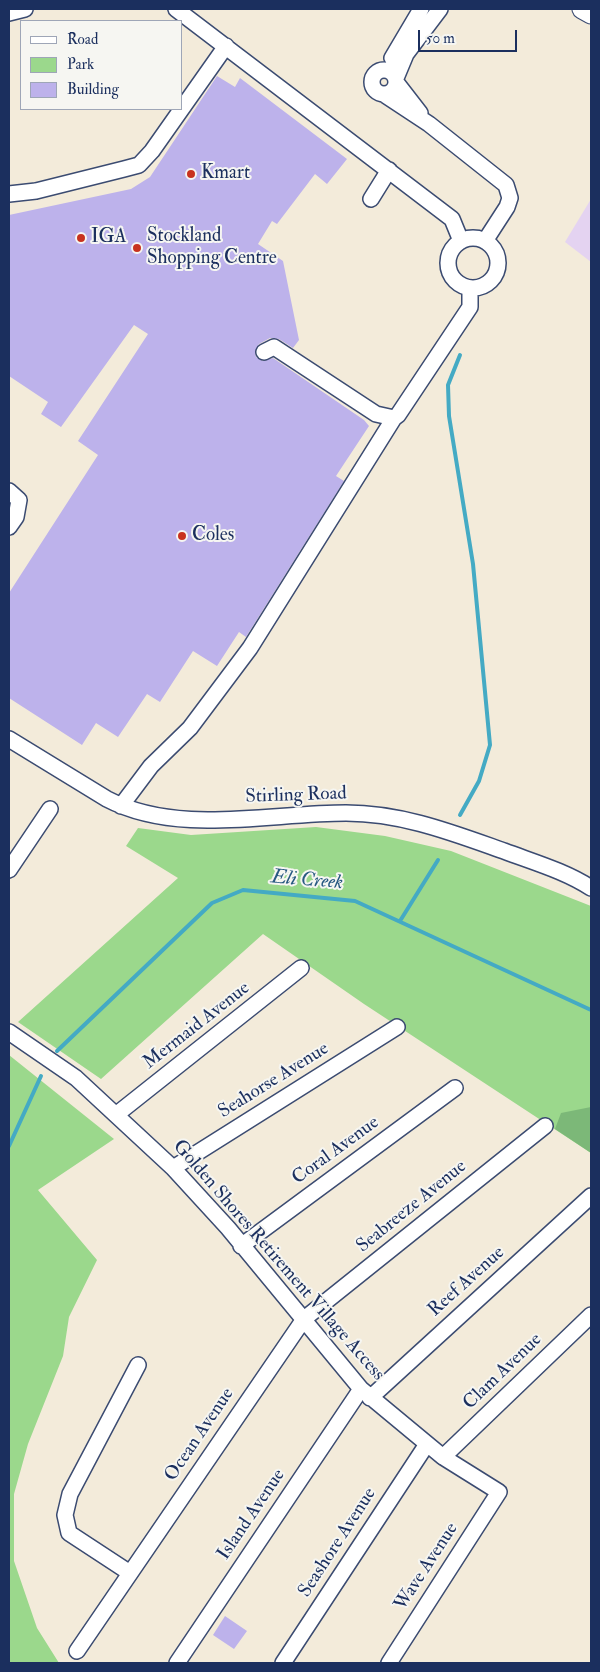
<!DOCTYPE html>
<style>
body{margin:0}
#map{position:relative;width:600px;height:1672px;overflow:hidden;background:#f3ebda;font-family:"IM FELL Double Pica",serif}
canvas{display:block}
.frame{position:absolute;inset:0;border:10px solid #1b2f5e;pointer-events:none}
.legend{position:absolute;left:20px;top:20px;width:162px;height:90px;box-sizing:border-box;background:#f6f6f2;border:1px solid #9ea6b7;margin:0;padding:6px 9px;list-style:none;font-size:15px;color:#1b2f5e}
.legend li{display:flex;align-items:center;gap:10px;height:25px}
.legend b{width:25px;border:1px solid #9ea6b7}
.scale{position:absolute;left:418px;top:30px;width:99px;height:22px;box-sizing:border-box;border:2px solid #1b2f5e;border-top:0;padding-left:6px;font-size:15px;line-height:18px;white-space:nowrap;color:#1b2f5e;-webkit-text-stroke:4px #f6f6f2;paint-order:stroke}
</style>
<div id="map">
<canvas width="600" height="1672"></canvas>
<div class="frame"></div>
<ul class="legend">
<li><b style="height:6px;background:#fff"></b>Road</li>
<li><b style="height:14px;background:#9bd88c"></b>Park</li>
<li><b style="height:14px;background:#bdb2eb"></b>Building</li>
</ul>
<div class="scale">50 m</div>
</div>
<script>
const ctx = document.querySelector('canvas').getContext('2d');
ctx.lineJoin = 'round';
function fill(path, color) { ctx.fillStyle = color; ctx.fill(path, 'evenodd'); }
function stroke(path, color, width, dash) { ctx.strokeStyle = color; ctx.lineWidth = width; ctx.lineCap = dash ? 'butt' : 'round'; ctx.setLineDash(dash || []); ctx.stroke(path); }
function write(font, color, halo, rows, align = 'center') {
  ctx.font = font + ' "IM FELL Double Pica",serif'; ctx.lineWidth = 4; ctx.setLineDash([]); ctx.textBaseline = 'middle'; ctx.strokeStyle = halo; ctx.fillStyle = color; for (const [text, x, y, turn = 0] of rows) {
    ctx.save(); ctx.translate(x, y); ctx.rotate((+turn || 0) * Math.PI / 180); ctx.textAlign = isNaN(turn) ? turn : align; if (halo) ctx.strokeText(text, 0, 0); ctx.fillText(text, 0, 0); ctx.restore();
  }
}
fill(new Path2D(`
 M591 199V262L565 242Z`), '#e4d3f1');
fill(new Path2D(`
 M316 827 385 836 451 851 591 906V1153L364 1004 263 934 101 1079 18 1022 178 878 126 846 138 828 191 835Z
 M9 1055 114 1139 38 1190 97 1260 69 1317 63 1356 28 1444 14 1494V1561L37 1628 59 1663H9Z`), '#9bd88c');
fill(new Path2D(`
 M591 1107V1153L555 1129 561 1113Z`), '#7cb878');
stroke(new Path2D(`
 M460 815 479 781 490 745 473 564 449 416 448 385 460 355
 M400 921 438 860
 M57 1051 212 903 243 890 355 901 591 1010
 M9 1146 41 1076`), '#44aac4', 4);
fill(new Path2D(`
 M217 76 235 87 240 78 347 159 327 184 315 174 277 224 272 221 258 244 283 261 299 340 293 348 279 339 270 338 259 344 255 352 256 357 263 361 273 358 364 420 369 426 336 476 344 481 246 637 239 632 217 666 193 651 160 702 147 694 118 737 96 723 82 745 9 698V593L98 455 78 441 148 334 134 325 61 427 41 414 48 402 9 376V215L131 189 150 177Z
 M225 1616 247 1631 234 1649 213 1635Z`), '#bdb2eb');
const minor = new Path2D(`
 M176 9 452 219 461 241
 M9 13 25 9
 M392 58 421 9
 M372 82a12 12 0 1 1 24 0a12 12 0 1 1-24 0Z
 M396 78 406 54 440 9
 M396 82 420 113
 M385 95 429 124 506 185 510 198 507 207 485 241
 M9 194 36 191 124 169 139 165 152 151 226 46
 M371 199 389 170
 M448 263a25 25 0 1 1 50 0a25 25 0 1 1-50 0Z
 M264 352 274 347 376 414 394 418
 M9 491 19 500 16 517 9 527
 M9 739 107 799C178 836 269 813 346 813 402 813 453 833 504 851 533 862 565 871 591 888
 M121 806 151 766 190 728 250 648 394 418 398 415 470 307V288
 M9 870 50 809
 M9 1032 76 1078 173 1168 228 1228 361 1389 443 1457 499 1492 389 1663
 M117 1114 301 968
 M173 1168 397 1027
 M241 1246 455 1088
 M370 1398 591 1196
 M443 1457 591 1315
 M130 1573 69 1533 65 1515 70 1494 138 1365
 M77 1651 304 1319 545 1126
 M177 1663 361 1389
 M283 1663 427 1444`);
const major = new Path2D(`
 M582 9 591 14`);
stroke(minor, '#3b4b71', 18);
stroke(major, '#3b4b71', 21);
stroke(minor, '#fff', 15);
stroke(major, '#fff', 19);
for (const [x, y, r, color] of [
 [191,174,5,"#c8321e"],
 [81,238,5,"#c8321e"],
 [137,248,5,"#c8321e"],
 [182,536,5,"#c8321e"]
]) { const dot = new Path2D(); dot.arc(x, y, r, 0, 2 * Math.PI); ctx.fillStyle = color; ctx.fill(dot); stroke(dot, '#f6f6f2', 2); }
write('19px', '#1b2f5e', '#f6f6f2', [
 ["Kmart",201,174],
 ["Stockland",147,237],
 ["Shopping Centre",147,259],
 ["IGA",91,238],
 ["Coles",192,536]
], 'left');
write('19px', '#1b2f5e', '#f6f6f2', [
 ["Stirling Road",296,796,-2],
 ["Mermaid Avenue",197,1026,-38],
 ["Seahorse Avenue",274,1081,-32],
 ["Coral Avenue",336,1151,-36],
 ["Seabreeze Avenue",412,1207,-39],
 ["Golden Shores Retirement Village Access",278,1261,49],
 ["Reef Avenue",467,1282,-42],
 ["Clam Avenue",503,1372,-44],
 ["Ocean Avenue",200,1435,-56],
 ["Island Avenue",252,1515,-56],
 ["Seashore Avenue",338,1543,-57],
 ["Wave Avenue",427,1567,-57]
]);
write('italic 20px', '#295a82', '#f6f6f2', [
 ["Eli Creek",307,881,5]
]);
</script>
